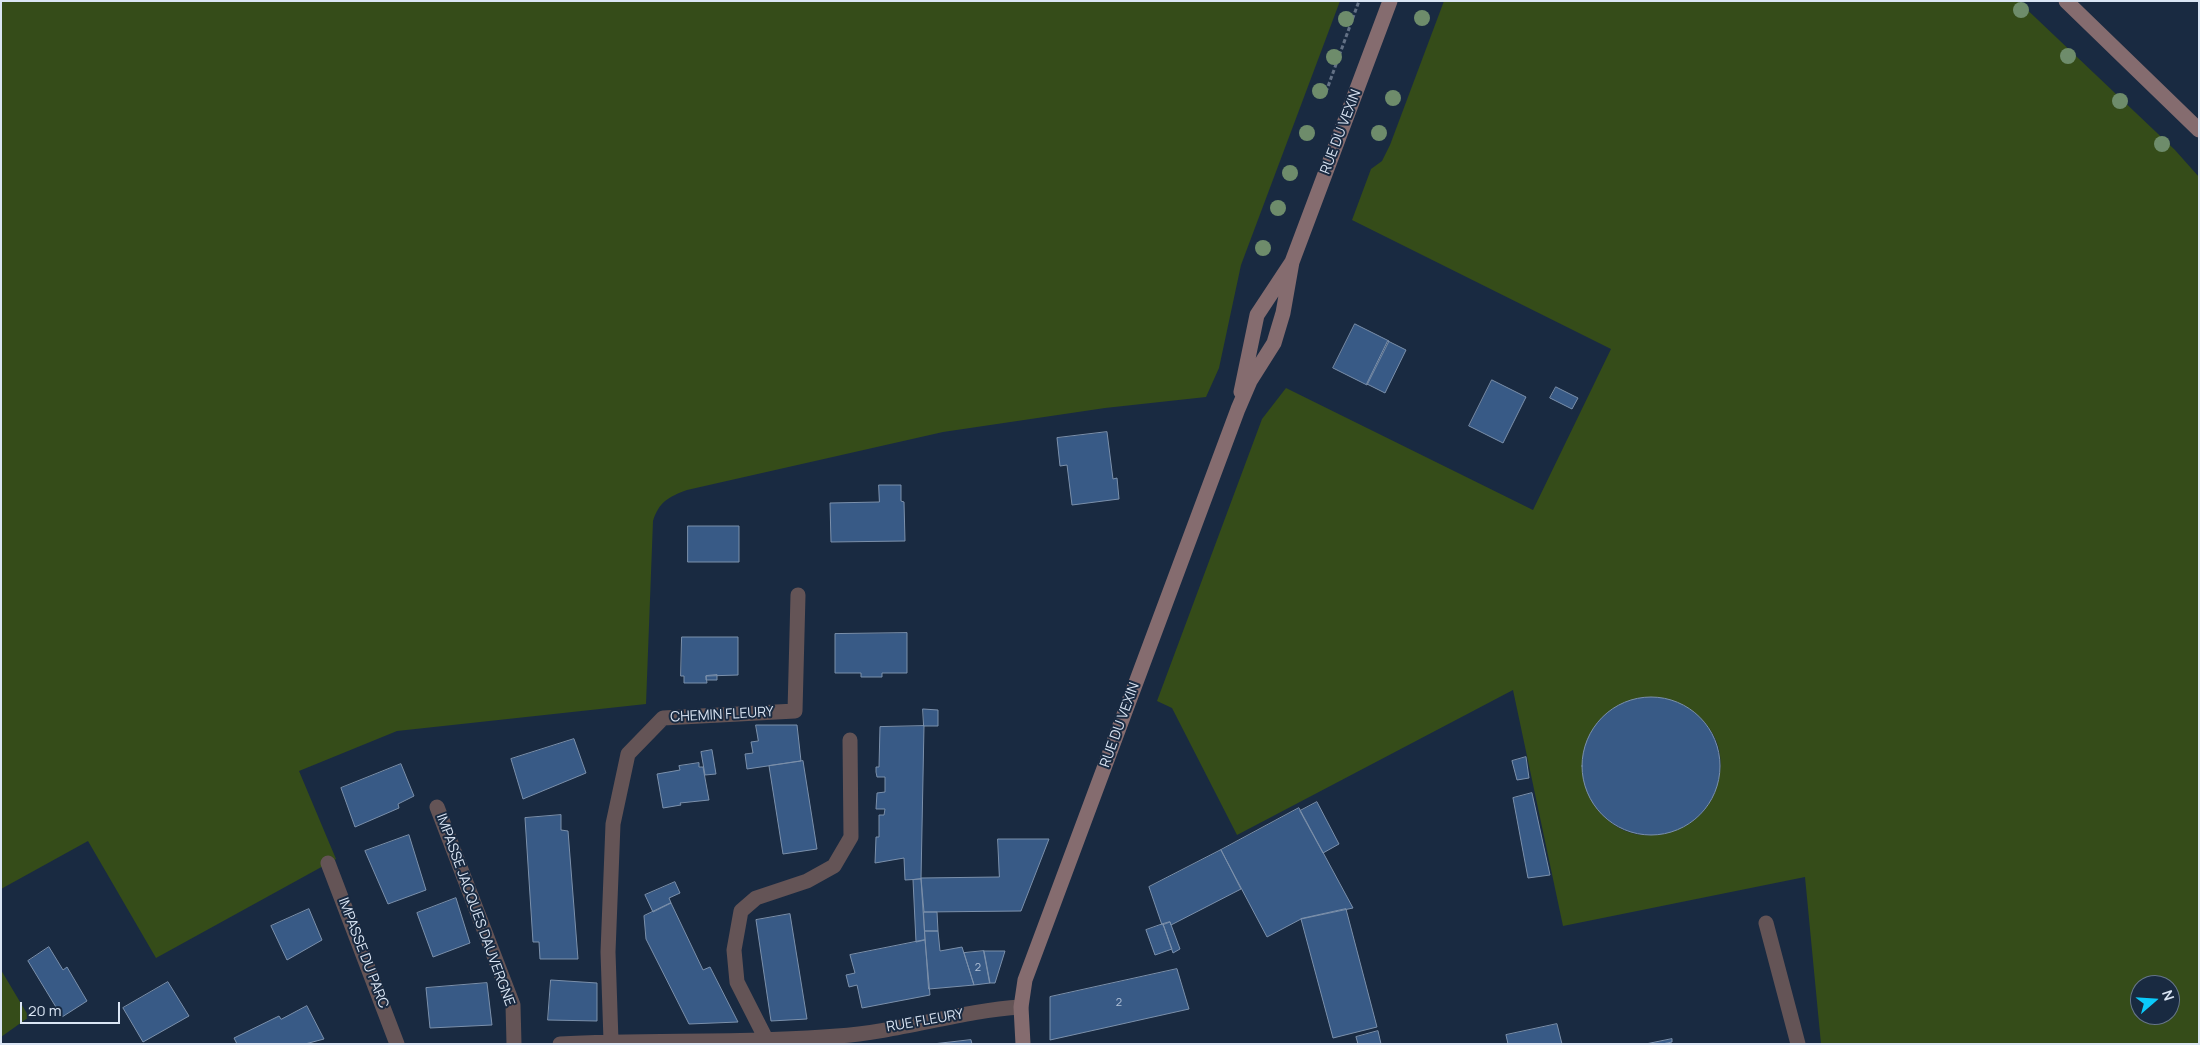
<!DOCTYPE html>
<style>
body{margin:0}
#map{position:relative;width:2200px;height:1045px;overflow:hidden;background:#192a41;font-family:Manrope,sans-serif}
canvas{display:block}
.frame{position:absolute;inset:0;border:2px solid #dae5f4;pointer-events:none}
.north{position:absolute;left:2130px;top:975px;width:50px;height:50px;box-sizing:border-box;background:#192a41;border:1px solid #667589;border-radius:50%;rotate:71deg;font-size:14px;font-weight:700;line-height:20px;text-align:center;color:#dae5f4}
.north::after{content:'';display:block;margin:auto;width:18px;height:22px;background:#0bcafa;clip-path:polygon(50% 0,100% 100%,50% 72%,0 100%)}
.scale{position:absolute;left:20px;top:1002px;width:100px;height:22px;box-sizing:border-box;border:2px solid #dae5f4;border-top:0;padding-left:6px;font-size:15px;line-height:18px;white-space:nowrap;color:#dae5f4;-webkit-text-stroke:4px #192a41;paint-order:stroke}
</style>
<div id="map">
<canvas width="2200" height="1045"></canvas>
<div class="frame"></div>
<div class="north">N</div>
<div class="scale">20 m</div>
</div>
<script>
const ctx = document.querySelector('canvas').getContext('2d');
ctx.lineJoin = 'round';
function fill(path, color) { ctx.fillStyle = color; ctx.fill(path, 'evenodd'); }
function stroke(path, color, width, dash) { ctx.strokeStyle = color; ctx.lineWidth = width; ctx.lineCap = dash ? 'butt' : 'round'; ctx.setLineDash(dash || []); ctx.stroke(path); }
function write(font, color, halo, rows, align = 'center') {
  ctx.font = font + ' Manrope,sans-serif'; ctx.lineWidth = 4; ctx.setLineDash([]); ctx.textBaseline = 'middle'; ctx.strokeStyle = halo; ctx.fillStyle = color; for (const [text, x, y, turn = 0] of rows) {
    ctx.save(); ctx.translate(x, y); ctx.rotate((+turn || 0) * Math.PI / 180); ctx.textAlign = isNaN(turn) ? turn : align; if (halo) ctx.strokeText(text, 0, 0); ctx.fillText(text, 0, 0); ctx.restore();
  }
}
fill(new Path2D(`
 M1 1H1340L1241 265 1219 368 1206 397 1105 408 943 432 687 490C668 497 659 502 653 521L646 704 397 731 299 771 336 859 156 958 88 841 1 889Z
 M1444 1H2018L2175 150 2199 177V1044H1821L1805 877 1563 926 1513 690 1237 835 1172 708 1157 701 1262 419 1286 388 1533 510 1611 349 1352 220 1371 169 1382 161 1390 145ZM1643 697C1691 696 1734 735 1717 786 1711 806 1698 821 1678 829 1586 867 1537 720 1643 697ZM2140 985H2170V1015H2140Z
 M1 970 29 1017 1 1037Z`), '#354c19');
const building = new Path2D(`
 M1355 324 1389 341 1367 385 1333 368Z
 M1388 341 1406 350 1385 393 1367 384Z
 M1492 380 1526 397 1503 443 1469 426Z
 M1556 387 1578 398 1572 409 1550 398Z
 M1107 432 1113 479 1117 478 1119 499 1072 505 1067 465 1060 466 1057 438Z
 M879 485H901V501L904 502 905 541 831 542 830 503 879 502Z
 M688 526H739V562H688Z
 M907 633V673H882V677H861V673H835V634Z
 M682 637H738V675L706 676 707 683H684V676H681Z
 M717 675V680H706V676Z
 M1582 766a69 69 0 1 1 138 0a69 69 0 1 1-138 0Z
 M923 709 938 710V726H924Z
 M756 725H797L801 761 747 769 745 754 753 753 751 742 758 741Z
 M924 726 921 879 905 880 904 858 875 863 876 837H879V815H884L885 809H876L877 793 885 792V777H877L876 772V767H879L880 727Z
 M574 739 586 773 523 799 511 759Z
 M712 750 716 774 705 775 701 752Z
 M1526 757 1529 778 1517 780 1512 761Z
 M803 761 817 849 783 854 769 766Z
 M699 763V767H703L709 800 680 803 681 805 663 808 657 774 680 770 679 766Z
 M401 764 414 796 398 804 399 808 355 827 341 788Z
 M1532 793 1550 875 1528 878 1513 798Z
 M1317 802 1339 844 1323 853 1300 811Z
 M1299 808 1353 908 1301 919 1267 937 1221 850Z
 M561 815V830L568 831 578 959H540L539 942H533L525 818Z
 M409 835 426 890 388 904 365 851Z
 M998 839H1049L1021 911 924 912 921 878 999 877Z
 M1221 850 1241 889 1171 925 1170 922 1162 925 1149 887Z
 M921 879 925 940 916 942 913 880Z
 M675 882 680 893 669 898 671 903 653 912 645 895Z
 M456 898 470 943 433 957 417 913Z
 M671 903 703 970 710 967 738 1022 689 1024 646 939 644 916Z
 M309 909 322 940 287 960 271 926Z
 M1346 909 1377 1027 1333 1038 1301 919Z
 M924 912H937L938 931H925Z
 M790 914 807 1019 771 1021 756 920Z
 M1170 922 1180 949 1173 953 1163 924Z
 M1163 924 1172 949 1155 955 1146 930Z
 M925 931H938L940 951 962 947 974 985 929 989Z
 M925 940 930 995 862 1008 857 985 849 987 846 975 855 973 850 955Z
 M49 947 63 970 67 967 87 1001 62 1017 28 961Z
 M984 951 990 983 974 985 964 953Z
 M984 951H1005L995 983H990Z
 M1177 969 1189 1009 1050 1040V997Z
 M551 980 597 983V1021L548 1020Z
 M168 982 189 1016 143 1042 123 1008Z
 M487 983 492 1025 430 1028 426 988Z
 M307 1006 324 1039 305 1044H237L234 1038 279 1016 281 1019Z
 M1557 1024 1562 1044H1508L1506 1035Z
 M1378 1031 1381 1044H1358L1356 1037Z
 M1672 1039V1042L1662 1044H1646Z
 M971 1040 972 1044H933Z`);
fill(building, '#385a86');
stroke(building, '#7b90ab', 1);
stroke(new Path2D(`
 M1326 92 1359 1`), '#637185', 3, [4, 2.5]);
stroke(new Path2D(`
 M328 863 397 1044
 M1766 923 1798 1044`), '#645456', 15);
stroke(new Path2D(`
 M437 807 513 1005 514 1044
 M611 1041 608 952 613 824 628 754 663 718 795 711 798 595
 M767 1041 737 982 734 950 741 911 756 898 807 881 834 866 851 837 850 740
 M560 1044C652 1039 745 1044 837 1036 899 1032 959 1011 1021 1007`), '#645456', 15);
stroke(new Path2D(`
 M2066 1 2199 130
 M1241 392 1257 315 1292 262 1390 1
 M1023 1044 1021 1007 1025 980 1238 409 1250 381 1274 343 1283 313 1292 262`), '#856c6f', 15);
ctx.fillStyle = '#6e8c6b';
for (const [x, y] of [
 [2021,10],
 [1422,18],
 [1346,19],
 [2068,56],
 [1334,57],
 [1320,91],
 [1393,98],
 [2120,101],
 [1307,133],
 [1379,133],
 [2162,144],
 [1290,173],
 [1278,208],
 [1263,248]
]) { ctx.beginPath(); ctx.arc(x, y, 8, 0, 2 * Math.PI); ctx.fill(); }
write('11px', '#b2c2d8', null, [
 ["2",978,968],
 ["2",1119,1003]
]);
write('14px', '#dae5f4', '#192a41', [
 ["RUE DU VEXIN",1341,132,-69],
 ["CHEMIN FLEURY",722,715,-3],
 ["RUE DU VEXIN",1120,725,-70],
 ["IMPASSE JACQUES DAUVERGNE",475,910,70],
 ["IMPASSE DU PARC",363,953,69],
 ["RUE FLEURY",925,1021,-10]
]);
</script>
